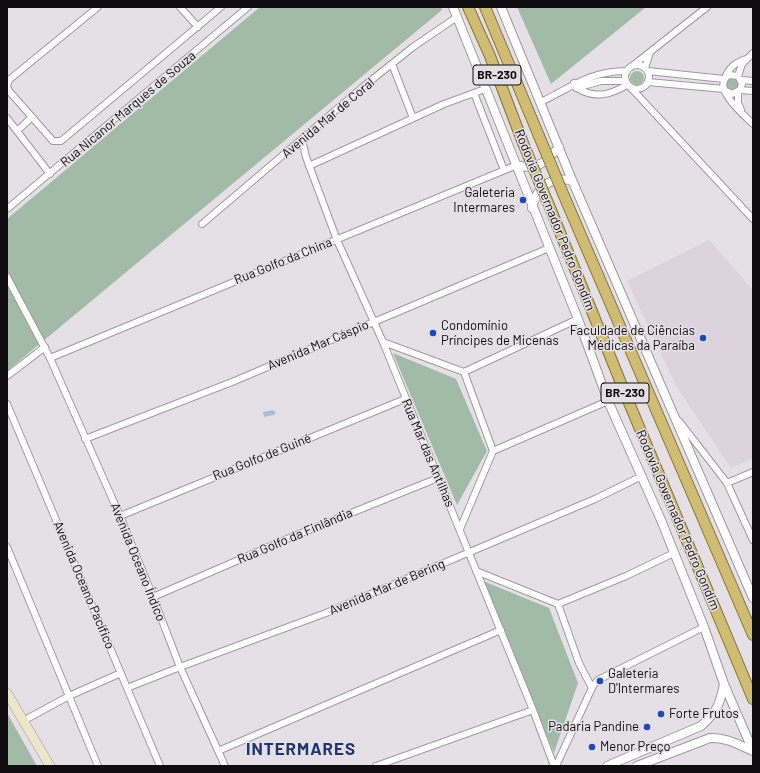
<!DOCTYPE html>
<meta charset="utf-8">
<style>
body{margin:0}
#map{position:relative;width:760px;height:773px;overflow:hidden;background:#e5e0e5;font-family:Barlow,sans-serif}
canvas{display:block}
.frame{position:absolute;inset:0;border:8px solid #0f0d0f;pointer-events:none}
</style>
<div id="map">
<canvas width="760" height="773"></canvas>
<div class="frame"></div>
</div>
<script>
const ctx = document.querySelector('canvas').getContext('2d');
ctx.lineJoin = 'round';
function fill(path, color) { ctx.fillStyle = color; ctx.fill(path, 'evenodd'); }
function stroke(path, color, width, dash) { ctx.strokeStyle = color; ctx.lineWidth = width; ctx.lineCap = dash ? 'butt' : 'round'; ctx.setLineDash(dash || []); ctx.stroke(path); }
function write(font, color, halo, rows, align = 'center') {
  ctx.font = font + ' Barlow,sans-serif'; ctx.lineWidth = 3; ctx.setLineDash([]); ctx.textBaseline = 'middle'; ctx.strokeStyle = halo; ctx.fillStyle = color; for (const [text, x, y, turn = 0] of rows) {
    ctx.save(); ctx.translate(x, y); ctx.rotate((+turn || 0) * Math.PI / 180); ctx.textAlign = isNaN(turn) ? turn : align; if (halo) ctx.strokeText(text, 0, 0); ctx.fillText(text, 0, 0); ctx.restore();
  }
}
fill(new Path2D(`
 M709 240 753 290V458L731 468 676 386 627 281Z`), '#ddd3dd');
fill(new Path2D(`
 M260 7H441L442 10 7 371V219Z
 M517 7H646L551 84Z
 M630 78a7 7 0 1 1 14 0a7 7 0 1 1-14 0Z
 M729 78H736L739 83 738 88 732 91 728 89 725 83Z
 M393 353 456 379 487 451 457 505Z
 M483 581 549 608 578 683 554 753Z
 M7 713 37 766H7Z`), '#a2bba7');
fill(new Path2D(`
 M273 410 276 413 274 415 264 417 263 412Z`), '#aabdda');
const minor = new Path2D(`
 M180 7 198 27
 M392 64 413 118
 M625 77a12 12 0 1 1 24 0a12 12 0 1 1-24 0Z
 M631 67 707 7
 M645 68 650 52
 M648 71 724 79
 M726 76C729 67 737 62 746 59
 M738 76 742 64 753 53
 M742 80 753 81
 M648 82 724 89
 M574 83 577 88C595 99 610 95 627 85
 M7 85 10 79 98 7
 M7 86 9 91 53 141H61L221 7
 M576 88 601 81H626
 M631 88 753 219
 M740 90 753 91
 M726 91 732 94 740 90 742 84 738 76 729 75C710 87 744 115 753 124
 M738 92V103L741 110
 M474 93 504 170
 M541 102C572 87 590 71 627 71
 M7 118 50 174
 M17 131 32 117
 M302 140 306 157 337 240 383 342 533 710 554 766
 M309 166 444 104 485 89
 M7 209 248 7
 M202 224 364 86 413 47 457 17
 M7 277 50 358 120 516 153 597 180 667 225 766
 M383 342 464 372 578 319
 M50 358 517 165
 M464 372 493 451
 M7 376 45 347
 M7 404 160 766
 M679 421 727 483 753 540
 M85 439 232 382 549 248
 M727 483 753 472
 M120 516 405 399
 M460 529 493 451 608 401
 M7 547 98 766
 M476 571 558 604 626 576 674 553
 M153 597 294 536 438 478
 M592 687 598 680 704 627
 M127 688 180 667 326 613 595 499 642 476
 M23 721 69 696 121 673
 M218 751 501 630
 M376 766 533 710
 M556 766 592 688 579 663 558 604`);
const tertiary = new Path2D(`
 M453 7 578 319 608 401 661 520 704 627 724 684 753 751
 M501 7 572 180 753 598
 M517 165C537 171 546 162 559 147
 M532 208C537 186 550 177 572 180
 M607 766 701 726C717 712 720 704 724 684
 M637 766 710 738C726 737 739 745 753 751`);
const secondary = new Path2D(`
 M7 693 50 766`);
const trunk = new Path2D(`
 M468 7 490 56 523 143
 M485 7 539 136
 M567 203 753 635
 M551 210 627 398 753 699`);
stroke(minor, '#9e999e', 8);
stroke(tertiary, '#9e999e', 10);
stroke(secondary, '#9e999e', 10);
stroke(trunk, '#857439', 12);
stroke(minor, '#fff', 6);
stroke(tertiary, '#fff', 8);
stroke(secondary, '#eee6ca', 9);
stroke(trunk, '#d0bc72', 10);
const trunkBridge = new Path2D(`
 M539 136 567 203
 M523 143 551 210`);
stroke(trunkBridge, '#857439', 12, []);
stroke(trunkBridge, '#d0bc72', 10);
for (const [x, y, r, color] of [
 [523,200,4,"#1d4ab8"],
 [433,333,4,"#1d4ab8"],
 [703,338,4,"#1d4ab8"],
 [600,681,4,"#1d4ab8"],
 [661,714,4,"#1d4ab8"],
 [647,727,4,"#1d4ab8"],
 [592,747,4,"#1d4ab8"]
]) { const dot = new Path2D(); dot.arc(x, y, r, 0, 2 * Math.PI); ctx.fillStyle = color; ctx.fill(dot); stroke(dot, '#e5e0e5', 1.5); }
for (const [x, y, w] of [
 [497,75,48],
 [625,393,48]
]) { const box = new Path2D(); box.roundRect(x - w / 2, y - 10, w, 20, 3); ctx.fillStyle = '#e5e0e5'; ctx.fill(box); stroke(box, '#0f0d0f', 1); }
write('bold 12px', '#0f0d0f', null, [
 ["BR-230",497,75],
 ["BR-230",625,393]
]);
write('13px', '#0f0d0f', '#e5e0e5', [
 ["Rua Nicanor Marques de Souza",128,109,-40],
 ["Avenida Mar de Coral",328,118,-40],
 ["Rodovia Governador Pedro Gondim",555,220,68],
 ["Rua Golfo da China",283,261,-22],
 ["Avenida Mar Cáspio",318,345,-23],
 ["Rua Mar das Antilhas",428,453,67],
 ["Rua Golfo de Guiné",262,457,-22],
 ["Rodovia Governador Pedro Gondim",678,520,67],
 ["Rua Golfo da Finlândia",295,536,-23],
 ["Avenida Oceano Índico",138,562,68],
 ["Avenida Oceano Pacífico",84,585,67],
 ["Avenida Mar de Bering",387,587,-23]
]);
write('13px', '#0f0d0f', '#e5e0e5', [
 ["Galeteria",515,193,"right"],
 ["Intermares",515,208,"right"],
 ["Condomínio",441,326],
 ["Príncipes de Micenas",441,341],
 ["Faculdade de Ciências",695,331,"right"],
 ["Médicas da Paraíba",695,346,"right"],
 ["Galeteria",608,674],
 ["D'Intermares",608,689],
 ["Forte Frutos",669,714],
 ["Padaria Pandine",639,727,"right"],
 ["Menor Preço",600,747]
], 'left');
ctx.letterSpacing = '1px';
write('bold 17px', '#1e366d', '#e5e0e5', [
 ["INTERMARES",301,749]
]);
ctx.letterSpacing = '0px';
</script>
